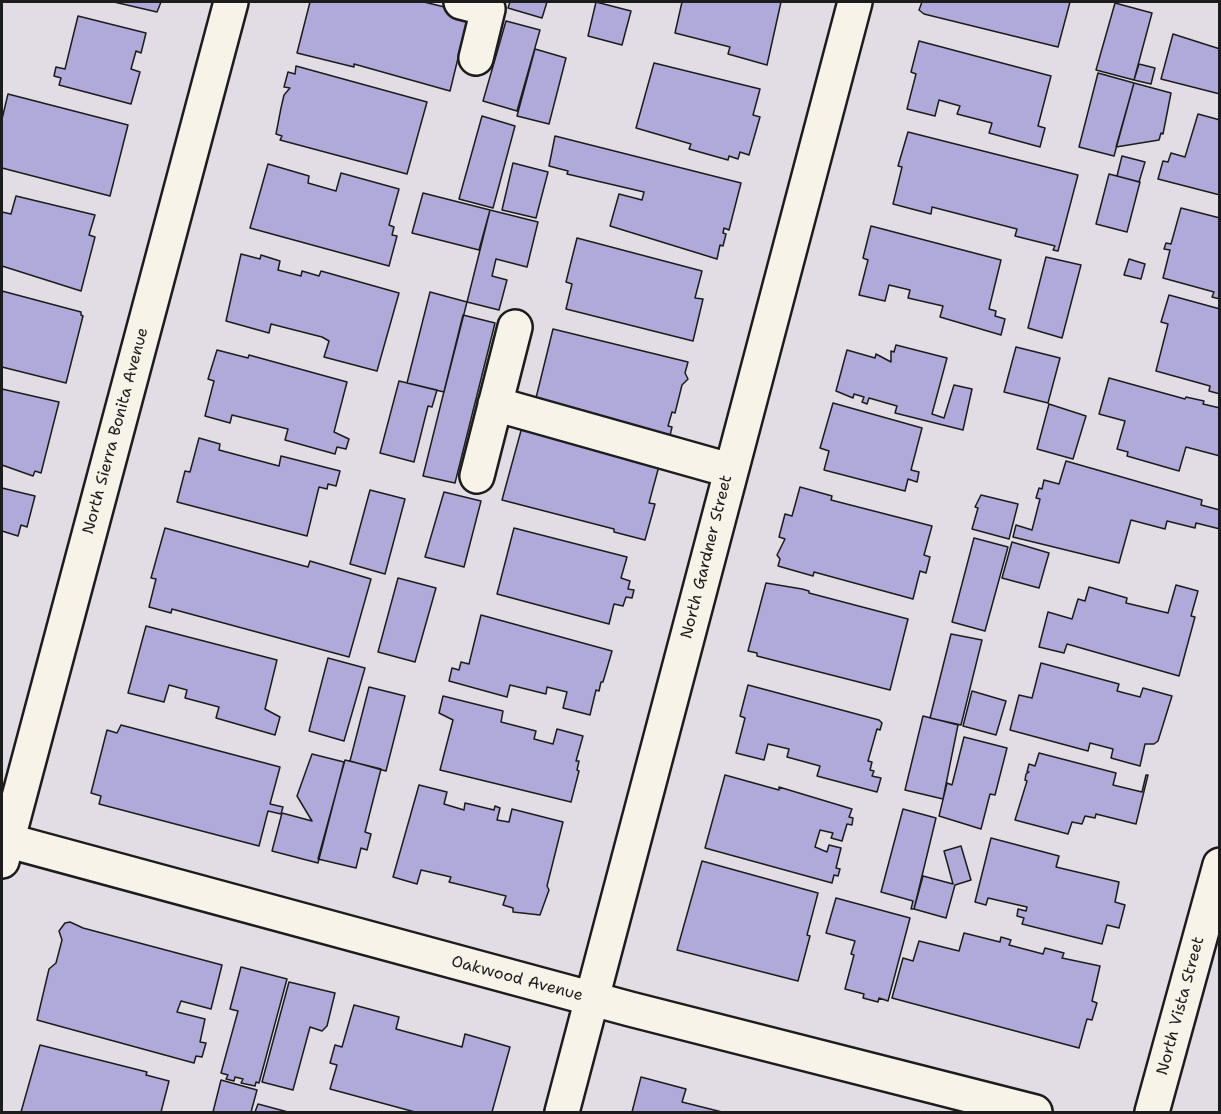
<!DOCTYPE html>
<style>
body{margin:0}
#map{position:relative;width:1221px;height:1114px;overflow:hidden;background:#e2dde4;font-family:"Shantell Sans",sans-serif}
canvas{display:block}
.frame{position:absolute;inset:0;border:3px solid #1c1c1c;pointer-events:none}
</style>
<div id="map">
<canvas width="1221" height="1114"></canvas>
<div class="frame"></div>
</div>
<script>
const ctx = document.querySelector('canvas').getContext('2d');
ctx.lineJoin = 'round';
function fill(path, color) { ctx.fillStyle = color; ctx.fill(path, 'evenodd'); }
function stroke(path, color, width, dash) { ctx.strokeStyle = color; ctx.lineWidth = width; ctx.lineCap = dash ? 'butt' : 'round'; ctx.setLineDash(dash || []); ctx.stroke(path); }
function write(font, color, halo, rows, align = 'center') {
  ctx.font = font + ' "Shantell Sans",sans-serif'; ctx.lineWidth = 5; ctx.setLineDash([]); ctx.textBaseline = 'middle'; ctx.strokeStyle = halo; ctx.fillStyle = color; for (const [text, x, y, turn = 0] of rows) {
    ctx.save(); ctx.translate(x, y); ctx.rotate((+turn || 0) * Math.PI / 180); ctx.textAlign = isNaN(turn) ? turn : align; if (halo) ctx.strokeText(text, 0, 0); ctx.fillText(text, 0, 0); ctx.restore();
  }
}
const building = new Path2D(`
 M114 2H161L157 12Z
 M310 2H424L469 13 450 91 354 64V67L297 53Z
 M510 2H547L542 18 508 8Z
 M596 2 631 11 622 45 588 36Z
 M682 2H781L767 65 728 54 730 47 675 33Z
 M922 2H1070L1058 47 924 14 919 10Z
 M1115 3 1152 13 1134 80 1096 70Z
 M78 16 146 33 141 53 136 51 131 69 140 72 131 104 59 85 61 78 54 76 56 67 65 69Z
 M506 21 540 30 517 111 483 101Z
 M1173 34 1220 49V94L1161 79Z
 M919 41 1051 76 1038 126 1045 128 1040 147 989 133 992 123 957 114 960 106 939 100 935 116 907 109 916 74 911 72Z
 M535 49 566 58 549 124 517 116Z
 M654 63 760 89 753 115 760 117 749 155 740 152 738 159 729 156 728 160 689 149 691 144 636 128Z
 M1139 64 1155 68 1151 84 1134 80Z
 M296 66 427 102 407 174 280 140 282 136 276 134 281 108 284 95 290 88 284 87 288 72 295 74Z
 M1098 73 1134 83 1114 156 1079 147Z
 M1134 83 1171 93 1163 134 1161 133 1159 140 1116 147Z
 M8 94 128 125 110 196 2 168V119Z
 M1198 114 1220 120V195L1158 179 1163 161 1168 162 1171 153 1185 157Z
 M482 116 515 126 493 208 459 199Z
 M908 132 1078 175 1058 251 1053 250 1055 246 1015 236 1017 229 932 207 931 214 893 204 902 167 898 166Z
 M555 136 741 183 729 230 724 228 723 233 726 234 723 246 720 245 717 259 610 226 619 194 642 200 644 192 567 174 568 171 549 166Z
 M1122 156 1145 162 1139 182 1117 176Z
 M513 163 548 172 536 218 502 210Z
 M268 164 309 176 308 183 336 191 341 173 399 189 389 225 394 227 392 235 397 236 389 266 250 228Z
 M1109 174 1140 182 1127 232 1096 224Z
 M423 193 490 210 479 250 412 233Z
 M16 196 95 215 89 235 95 237 81 291 2 266V212L11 214Z
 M1181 208 1220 218V299L1212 297 1214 292 1163 278 1170 250 1164 249 1166 243 1171 244Z
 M490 210 538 222 527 267 496 259 492 276 507 280 499 310 467 302Z
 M871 226 1001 260 989 309 996 311 995 316 1005 319 1001 335 940 317 943 306 908 298 910 290 889 285 885 301 859 295 868 260 863 258Z
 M577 238 702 271 695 298 703 299 693 341 566 309 572 284 566 282Z
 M241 254 260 259 261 255 280 261 278 270 301 276 302 271 319 276 321 271 399 293 377 371 324 357 329 341 322 337 271 324 269 333 226 321Z
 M1046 257 1081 265 1062 338 1028 328Z
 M1129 259 1145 264 1141 279 1124 275Z
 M2 291 81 312V315L83 316 66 383 2 367Z
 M430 292 467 302 444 392 407 383Z
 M1169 295 1220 309V394L1209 391 1210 386 1156 371 1168 324 1161 322Z
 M463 315 495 323 455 483 423 476Z
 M553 329 688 362 685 373 688 379 682 385 675 413 672 412 668 426 672 427 668 444 649 439 652 430 535 402Z
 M896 345 947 358 932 414 944 418 954 385 972 389 963 430 895 413 897 406 869 398 867 404 862 402 864 397 854 394 853 398 836 391 847 350 875 358 876 354 891 362V351L894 352Z
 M1016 347 1060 358 1048 403 1004 392Z
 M217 350 248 358 249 355 347 382 334 432 349 439 346 449 337 447 335 454 285 440 288 429 232 415 230 423 205 416 214 381 208 379Z
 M1109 378 1185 399 1186 397 1204 401 1203 404 1220 408V456L1186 447 1179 471 1127 456 1128 452 1117 449 1125 421 1099 414Z
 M399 381 437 390 432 407 428 406 414 462 380 453Z
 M2 389 59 402 41 473 35 471 33 476 2 465Z
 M833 403 922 428 911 470 919 472 917 482 908 479 905 491 824 470 829 451 820 448Z
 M1049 404 1086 416 1073 459 1037 449Z
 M522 427 659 466 649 503 655 504 645 540 614 532V529L502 500Z
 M199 438 220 444 219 450 279 466 281 456 340 471 336 486 328 484 327 489 319 487 307 536 177 502 185 471 190 472Z
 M1066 461 1202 500 1201 505 1220 510V529L1196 523 1195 528 1167 521 1165 529 1131 520 1119 563 1013 537 1016 525 1032 530 1040 499 1036 498 1039 488 1042 489 1044 480 1059 484Z
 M800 487 832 496 831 500 932 526 924 555 930 557 926 573 920 571 913 599 814 572 813 576 778 566 780 559 777 555 785 539 779 537 785 514 792 516Z
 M2 488 35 496 27 527 21 525 18 536 2 531Z
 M370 490 405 499 385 574 350 564Z
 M444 492 481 501 464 567 425 557Z
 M981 495 1018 504 1009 539 972 529 978 508 975 507Z
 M165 528 308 567 310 561 371 579 349 657 172 609 171 613 149 607 156 579 151 578Z
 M514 528 627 557 621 578 630 581 628 589 634 590 632 598 626 597 623 606 614 604 609 624 497 594Z
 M974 538 1008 547 985 631 952 622Z
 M1012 542 1049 553 1039 588 1002 578Z
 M398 578 436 588 415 662 378 652Z
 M766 583 802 589 809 591V593L908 619 890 690 757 656V653L748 651Z
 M1176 585 1198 591 1191 616 1195 617 1179 676 1067 644 1064 653 1039 647 1048 612 1072 619 1078 599 1085 601 1089 587 1127 598 1126 603 1168 613Z
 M481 615 612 651 603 682H601L599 691 596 690 590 715 563 708 567 692 547 687 546 694 510 685 507 697 449 681 452 668 459 670 461 662 469 664Z
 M146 626 277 660 265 709 280 717 275 735 216 718 219 707 185 698 187 690 169 685 164 702 128 693Z
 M951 634 982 640 961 725 930 718Z
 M328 658 365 668 344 741 309 731Z
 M1041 663 1119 684 1117 691 1140 697 1143 688 1172 696 1158 741 1154 744H1145L1140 766 1111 758 1113 749 1090 743 1088 751 1010 730 1019 695 1032 698Z
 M748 685 879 720 882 723 880 730 877 729 868 761 872 762 870 770 874 771 872 776 881 778 877 792 817 776 820 766 787 757 789 749 768 744 764 760 736 753 745 718 740 716Z
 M369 687 405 696 386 771 350 761Z
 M972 691 1006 701 996 735 963 726Z
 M443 696 503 711 501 722 536 731 534 739 553 744 557 729 583 736 576 761H579L577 770 579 771 571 802 440 770 453 720 439 713Z
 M923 716 958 725 943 799 905 790Z
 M121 725 280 767 270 804 283 807 281 814 268 811 259 846 99 804 101 796 91 793 107 730 117 733Z
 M964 737 1007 748 995 795 990 794 981 829 939 816 947 783 952 785Z
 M1039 753 1116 773 1113 785 1142 792 1146 775H1148L1136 824 1096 814 1095 818 1085 816 1082 824 1072 822 1068 834 1015 820 1027 781 1025 780 1026 774 1029 772H1027L1029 764 1035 766Z
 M312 754 344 762 318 863 272 851 282 813 312 821 297 796Z
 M345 760 381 769 365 832 371 834 367 850 361 848 356 868 318 859Z
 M725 775 779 790V787L852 809 849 817 853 818 852 825 847 824 842 841 831 838 833 833 820 830 815 847 827 852 829 845 841 848 836 868 840 869 838 876 834 875 832 883 705 848Z
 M419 785 447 792 444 804 464 810 465 803 494 810 495 806 500 808 497 820 509 822 512 809 563 822 547 886 549 890 540 915 513 912V908L503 905 506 896 449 882 451 877 421 870 417 884 393 877Z
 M903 809 936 818 914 909H911L913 901 881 892Z
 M991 838 1059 856 1056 867 1119 882 1115 902 1125 905 1119 928 1107 925 1102 944 1022 924 1024 918 1017 916 1018 909 1026 911 1027 907 988 898 986 905 975 902Z
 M961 846 971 880 955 885 946 918 914 909 923 876 953 884 944 851Z
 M702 861 818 893 807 935 810 936 798 981 677 950Z
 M836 898 910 918 888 1001 879 998 878 1002 863 998 864 994 845 989 854 955 851 954 855 941 826 933Z
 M70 922 83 928 222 965 211 1009 181 1001 177 1012 205 1019 200 1042 206 1043 202 1057 196 1056 194 1063 37 1020 49 969 56 963 62 940 59 931 65 923Z
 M964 933 1000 942 1001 937 1011 940 1009 945 1043 954 1045 948 1064 953 1062 958 1100 966 1092 1001 1097 1003 1092 1020 1087 1019 1079 1048 892 998 903 958 913 961 919 941 959 951Z
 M241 967 287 979 259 1083 256 1082 255 1086 241 1083 243 1079 235 1077 234 1081 226 1079 228 1075 221 1073 238 1011 230 1009Z
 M289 982 335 993 327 1026 322 1031 310 1027 293 1090 262 1082Z
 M354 1005 399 1017 396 1029 462 1047 465 1034 510 1047 492 1112H415L330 1089 337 1065 330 1063 335 1045 342 1047Z
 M40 1045 147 1072 146 1075 169 1081 161 1112H21Z
 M641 1077 686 1089 682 1102 722 1112H632Z
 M221 1080 257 1090 251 1112H213Z
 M258 1104 288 1112H255Z`);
fill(building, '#b0aadb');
stroke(building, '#1c1c1c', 1.5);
const minor = new Path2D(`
 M461 2 488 9 476 58
 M495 404 729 470
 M477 476 515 327
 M2 839 630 1009 1035 1112
 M2 861 231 2
 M562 1112 855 2
 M1152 1112 1220 865`);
stroke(minor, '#1c1c1c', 38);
stroke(minor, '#f7f3e8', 33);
write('16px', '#1c1c1c', '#f7f3e8', [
 ["North Sierra Bonita Avenue",116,431,-75],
 ["North Gardner Street",707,557,-76],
 ["Oakwood Avenue",517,979,15],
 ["North Vista Street",1181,1006,-75]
]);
</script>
